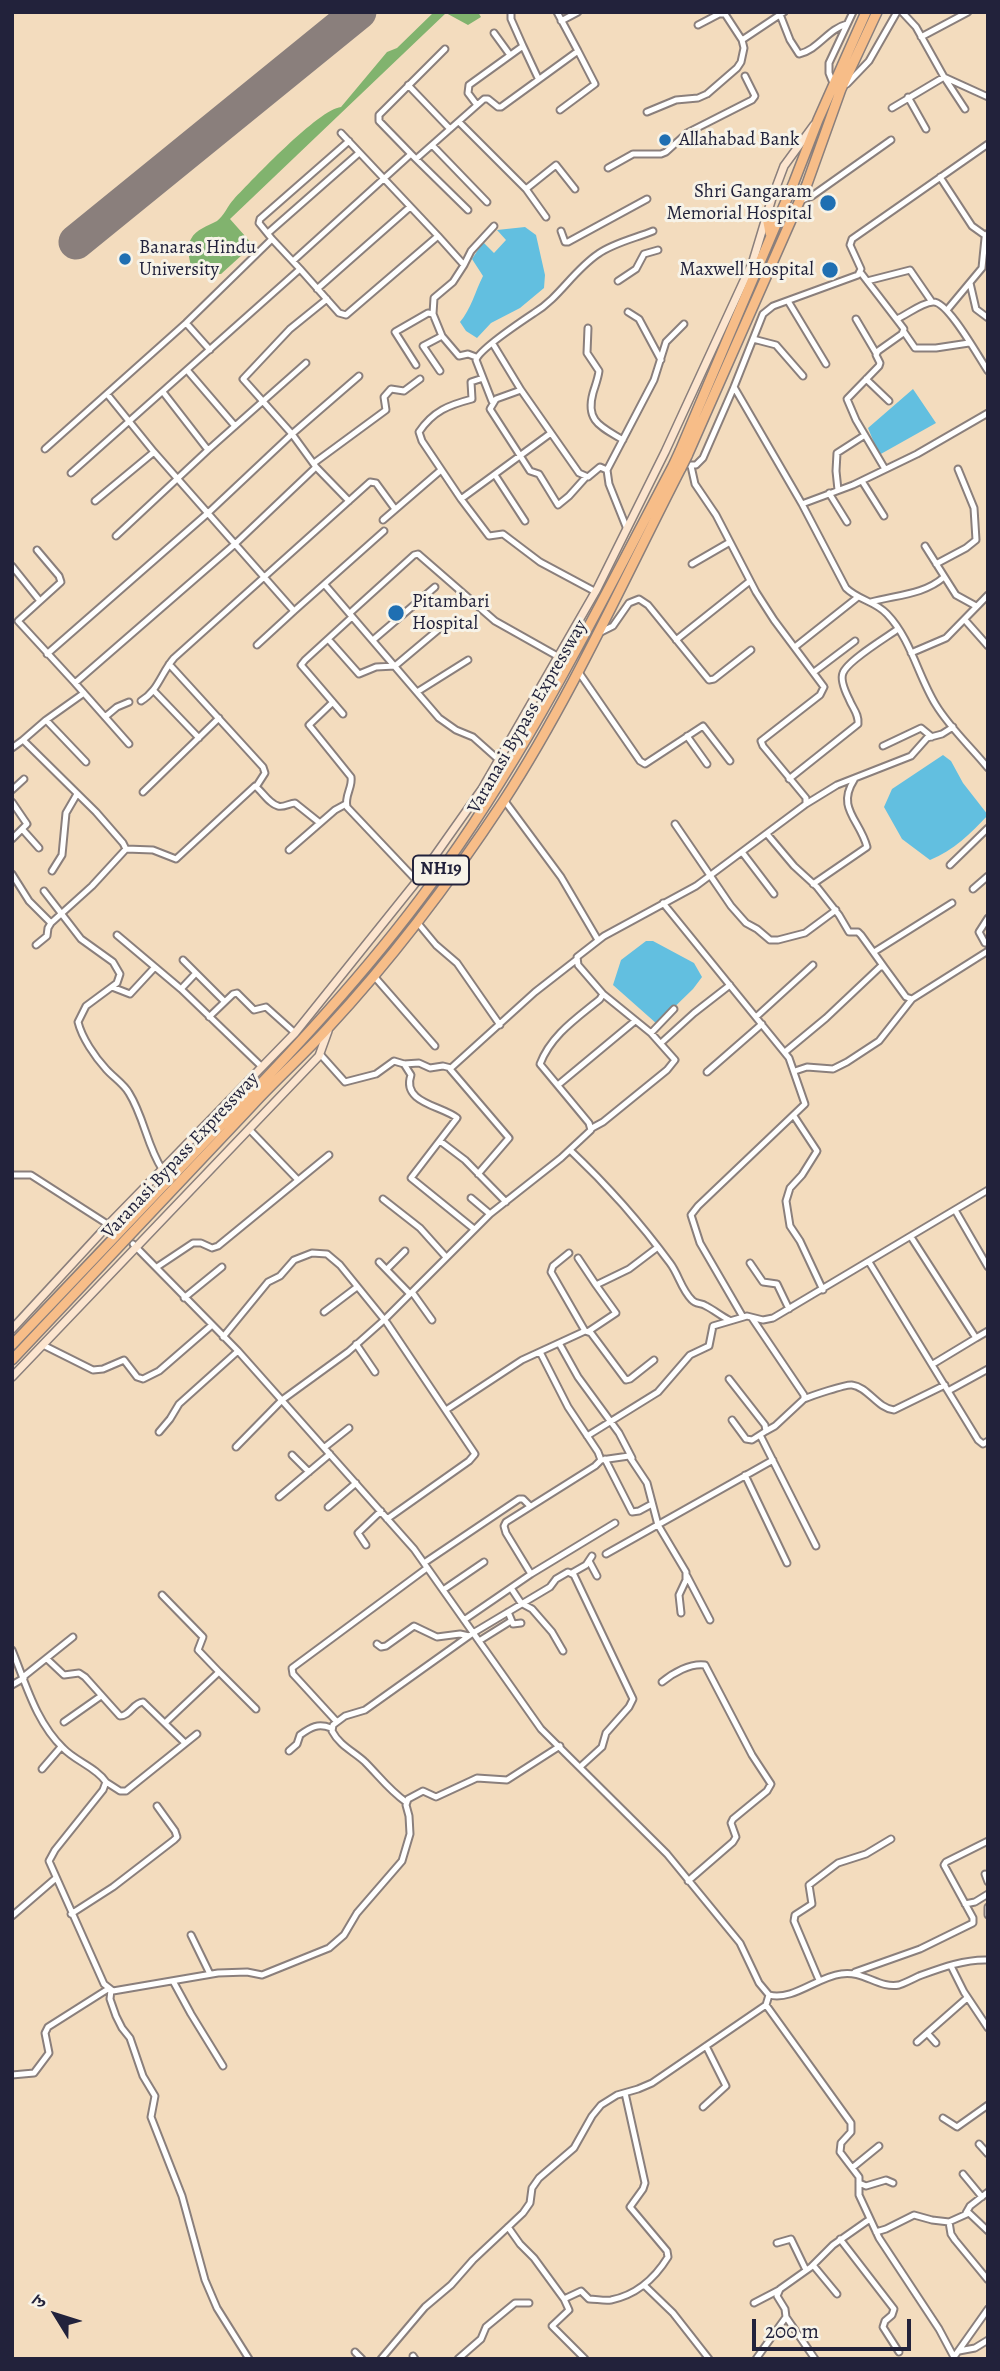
<!DOCTYPE html>
<meta charset="utf-8">
<style>
body{margin:0}
#map{position:relative;width:1000px;height:2371px;overflow:hidden;background:#f3dcbe;font-family:Alegreya,"Noto Serif Devanagari",serif}
canvas{display:block}
.frame{position:absolute;inset:0;border:14px solid #22223b;pointer-events:none}
.north{position:absolute;left:21px;top:2280px;width:70px;height:70px;-webkit-text-stroke:5px #f7f3e8;paint-order:stroke;rotate:308deg;font-size:19px;font-weight:700;line-height:28px;text-align:center;color:#22223b}
.north::after{content:'';display:block;margin:auto;width:24px;height:32px;background:#22223b;clip-path:polygon(50% 0,100% 100%,50% 72%,0 100%)}
.scale{position:absolute;left:752px;top:2319px;width:159px;height:32px;box-sizing:border-box;border:4px solid #22223b;border-top:0;padding-left:9px;font-size:21px;line-height:24px;white-space:nowrap;color:#22223b;-webkit-text-stroke:5px #f7f3e8;paint-order:stroke}
</style>
<div id="map">
<canvas width="1000" height="2371"></canvas>
<div class="frame"></div>
<div class="north">उ</div>
<div class="scale">200 m</div>
</div>
<script>
const ctx = document.querySelector('canvas').getContext('2d');
ctx.lineJoin = 'round';
function fill(path, color) { ctx.fillStyle = color; ctx.fill(path, 'evenodd'); }
function stroke(path, color, width, dash) { ctx.strokeStyle = color; ctx.lineWidth = width; ctx.lineCap = dash ? 'butt' : 'round'; ctx.setLineDash(dash || []); ctx.stroke(path); }
function write(font, color, halo, rows, align = 'center') {
  ctx.font = font + ' Alegreya,serif'; ctx.lineWidth = 6; ctx.setLineDash([]); ctx.textBaseline = 'middle'; ctx.strokeStyle = halo; ctx.fillStyle = color; for (const [text, x, y, turn = 0] of rows) {
    ctx.save(); ctx.translate(x, y); ctx.rotate((+turn || 0) * Math.PI / 180); ctx.textAlign = isNaN(turn) ? turn : align; if (halo) ctx.strokeText(text, 0, 0); ctx.fillText(text, 0, 0); ctx.restore();
  }
}
fill(new Path2D(`
 M434 12H478L481 17 468 25 446 13 230 219 253 245 221 274H204L191 266C189 256 186 247 191 239 196 229 208 226 217 221 224 216 228 205 234 199 252 180 319 109 341 107L387 52 397 48Z`), '#81b36e');
fill(new Path2D(`
 M525 227 536 235 545 275 544 288 520 308 491 323 477 338 466 331 460 322C471 309 475 292 483 276L472 259 483 242 494 253 506 240 497 230Z
 M913 389 936 423 879 455 868 428Z
 M943 755 951 761 963 783 988 815C970 834 954 850 930 860L902 839 884 807 892 789Z
 M646 941H653L694 963 702 977 693 989 657 1024 613 985 621 960Z`), '#62bfe0');
stroke(new Path2D(`
 M76 242 359 12`), '#8a7f7c', 35);
const street = new Path2D(`
 M511 12V19L523 46
 M779 12 790 40 799 54C818 50 828 29 847 24
 M902 12 916 27 944 77 988 97
 M561 21 578 12
 M494 33 510 55
 M921 37 968 12
 M742 40 784 12
 M833 83 829 73V63L853 12
 M847 84 869 61 897 12
 M408 85 450 129
 M908 97 926 129
 M477 105 468 93 469 85 523 46 538 78
 M892 108 944 77 965 109
 M560 110 595 84 578 51
 M647 112 676 100 698 98 707 94 737 68 741 62 744 48 742 40 725 14H719L698 25
 M459 122 526 189 546 217
 M432 145 487 202
 M411 154 379 121V115L445 49
 M416 159 468 210
 M608 168 633 154H661L666 152 687 133 752 100 755 96 745 76
 M940 177 972 226 986 236
 M526 189 556 165 575 189
 M800 201 812 196 891 140
 M561 231 565 242H568L647 199
 M268 233 359 153
 M272 239 259 223 260 219 349 141
 M293 261 411 154 416 159 484 99H488L498 107H501L578 51 557 12
 M464 265 471 251 494 226
 M300 269 339 313 346 315 438 236 341 133
 M861 273 904 329 902 334 878 351 876 355 880 363 879 366 847 399 856 420 885 469
 M618 281 636 269 644 254 658 250
 M867 281 910 270 932 302
 M970 283 976 309 988 318
 M317 289 410 207
 M788 301 826 364
 M947 310 982 268 985 238 988 233
 M628 312 639 319 661 360
 M433 314 434 298 453 282 464 265 438 236
 M856 319 876 353
 M897 319C908 314 921 303 933 302 948 301 979 358 988 371
 M186 323 210 350
 M588 328 587 353 599 371C598 379 595 386 593 393 585 422 602 427 623 440
 M904 332 915 348H936L969 343
 M753 339 776 345 803 376
 M493 344 521 390 579 473 588 477 600 467 607 470 609 484 627 529
 M416 365 395 332 428 313 433 314 442 336 459 356 468 354 476 357
 M187 370 235 426
 M440 371 423 346 442 336
 M483 378 471 382 472 399C449 405 433 411 419 432L422 441 461 499 551 433
 M866 379 889 401
 M734 387 802 504 846 588C858 600 875 601 887 614 911 639 918 676 936 705 950 728 971 747 988 768
 M521 390 496 399 490 409 530 471 539 474 558 505 569 496 586 477
 M107 394 154 452 294 611 384 531
 M492 401 476 360C479 350 522 321 534 313 559 298 573 271 598 254 613 243 636 238 653 231
 M45 449 186 323 272 239 300 269 71 473
 M208 450 306 363
 M314 463 386 410 384 397 391 389 404 391 420 379
 M689 465H696L703 458 734 387 763 314 773 306 858 275 861 269 850 245 852 239 988 144
 M316 467 349 501
 M607 470 654 380 666 342 684 324
 M495 475 525 521
 M862 481 884 516
 M838 490 836 471 837 453 865 435
 M829 493 847 522
 M461 499 489 536 503 534 540 562 596 592
 M95 501 154 452
 M802 504 853 485 917 454 988 413
 M383 520 441 470
 M116 536 208 450 163 392
 M925 546 956 595 976 606
 M37 550 59 576 61 582 18 621 75 683 235 544 316 467 292 434 243 379 290 329 327 299
 M692 564 730 542
 M936 564 966 548 976 540 974 508 958 469
 M12 566 40 601
 M325 585 439 718 456 730 473 737 500 761
 M871 602C895 595 924 595 944 577
 M350 613 414 555 418 554 495 621 559 657
 M965 620 988 646
 M599 633 613 626 629 603 639 599 648 605 709 680 714 679 751 650
 M328 639 359 674 376 667 395 666 439 629
 M373 640 435 587
 M676 640 750 581
 M257 645 294 611
 M795 647 858 597
 M911 653 946 638 988 595
 M47 654 208 513 292 434 359 376
 M169 664 263 767 265 773 256 787
 M578 671 640 761 645 764 703 726 730 761
 M814 672 855 641
 M75 683 129 744
 M155 692 199 738
 M417 692 468 660
 M141 701C158 691 161 673 174 658L370 482 376 483 395 509
 M333 702 309 725 351 777C353 787 344 796 347 807L417 881
 M343 714 301 665 305 660 352 617
 M105 717 117 707 129 702
 M46 720 86 762
 M687 736 707 764
 M23 740 46 720 84 693
 M883 746 921 728 932 737
 M12 748 23 740 96 812 123 843 126 849 92 886 51 923 48 928 47 936 36 945
 M789 779 858 724C859 714 853 709 849 699 846 693 840 680 843 673 847 661 887 637 898 629
 M12 790 24 779
 M143 792 219 718
 M504 800 561 877 598 940
 M12 802 27 824 12 839
 M806 804 837 785 911 756 927 738 942 734 953 727
 M675 824 731 906 746 923 757 929 770 940H778L805 933 836 910
 M23 830 39 848
 M767 834 794 866 817 887 839 915 849 932H858L861 935 884 967
 M126 849 153 850 176 859 255 786C262 791 269 804 278 806 283 808 290 803 295 803L320 823
 M289 850 335 810 346 804
 M742 852 774 894
 M950 865 988 828
 M52 871 62 855 66 813 77 794
 M12 874 29 901 51 923
 M813 884 867 847C860 820 836 808 854 780
 M973 889 988 876
 M44 891 81 939 113 962 120 974 117 983 86 1006 78 1022C82 1038 95 1057 106 1069 113 1077 124 1084 129 1093 144 1117 147 1146 162 1169
 M663 903 789 1058 805 1104 698 1206 691 1215 700 1243 743 1317
 M417 922 436 945 457 963 500 1025
 M117 935 181 989 262 1067
 M985 943 979 932 988 918
 M874 952 952 903
 M183 960 224 1001
 M373 975 435 1046
 M112 987 130 994 155 967
 M181 989 196 973
 M209 1017 233 994 237 993 254 1010 266 1007 295 1033
 M756 1017 813 965
 M651 1033 674 1009
 M661 1043 694 1013 730 985
 M785 1052 826 1018 880 967H884L906 997 912 999 988 951
 M320 1054 345 1082 376 1074 394 1061 404 1064 419 1063 430 1068 443 1066 451 1068 535 992 576 960
 M404 1064 411 1075C401 1103 443 1106 457 1118L411 1178 474 1229
 M450 1069 509 1138 478 1174
 M795 1071 807 1067 833 1069 847 1062 879 1041 912 999
 M707 1072 762 1024
 M558 1085 635 1021
 M794 1116 817 1151 802 1175 790 1188 786 1201 790 1226 800 1241 823 1290
 M592 1128 603 1122 667 1070 675 1060 651 1033 603 994
 M249 1129 298 1180
 M440 1141 465 1160 506 1202
 M570 1150C607 1185 640 1222 670 1263 679 1275 681 1289 692 1300 696 1305 701 1302 706 1306 714 1310 721 1316 729 1320
 M12 1175H31L115 1229
 M471 1198 490 1214
 M383 1199 420 1228 446 1257
 M955 1210 988 1267
 M911 1237 976 1338 988 1331
 M133 1244 238 1351 414 1549 541 1729 667 1854 740 1943 759 1983 769 1995C793 2001 817 1977 841 1974 863 1970 879 1989 899 1985 905 1983 913 1979 919 1976 941 1968 965 1959 988 1960
 M569 1253 553 1266 551 1272 585 1331
 M578 1258 596 1285
 M379 1262 410 1294
 M869 1262 978 1440 983 1444 988 1441
 M750 1263 763 1282 777 1284 789 1309
 M157 1267 193 1243H201L212 1248 218 1246 329 1155
 M387 1269 405 1251
 M412 1292 432 1320
 M184 1298 222 1267
 M324 1312 357 1287
 M752 1318 804 1395V1399L775 1426 766 1431
 M589 1331 616 1313 596 1285 629 1269 658 1247
 M223 1337 268 1282 280 1276 294 1260 312 1253 327 1254 340 1265 387 1323 475 1454 469 1461 387 1519
 M559 1343 578 1377 619 1433 632 1458
 M356 1344 375 1372
 M43 1345 93 1370 103 1369 124 1360 137 1377 143 1379 159 1371 212 1325
 M933 1364 976 1338
 M729 1379 765 1425 766 1431 752 1440 746 1439 732 1420
 M948 1391 988 1369
 M804 1399C811 1396 846 1384 852 1385 868 1387 877 1408 894 1410L945 1385
 M446 1410 522 1360 585 1331 591 1333 626 1380 630 1379 654 1360
 M159 1432 170 1419 179 1404 238 1351
 M760 1435 816 1546
 M587 1436 658 1392 690 1355 709 1346 713 1326 747 1316 763 1320 773 1318 988 1190
 M236 1447 282 1400 348 1352 384 1320 490 1214 561 1158 591 1130 589 1123 540 1064C551 1035 577 1018 600 999L603 994 578 965 577 957 604 936 696 886 806 804V798L763 746 761 741 820 695 824 687 774 620 756 592 716 515 695 484 691 466
 M325 1447 349 1428
 M292 1455 309 1472
 M605 1459 632 1512 639 1511 652 1504
 M601 1460 629 1456 647 1483 658 1525 686 1572V1580L679 1595 681 1613
 M745 1475 787 1563
 M279 1497 330 1454
 M328 1507 356 1483
 M366 1545 358 1533 381 1511
 M606 1554 773 1460
 M589 1561 597 1576
 M424 1563 519 1499H523L530 1506
 M572 1573 586 1565 592 1556
 M531 1574 615 1523
 M687 1576 710 1620
 M511 1588 521 1603 532 1609 552 1632 563 1651
 M443 1590 484 1562
 M162 1595 203 1637 198 1650 219 1672
 M508 1612 513 1624 521 1623
 M464 1620 531 1574 506 1533 504 1526 506 1522 595 1466 601 1460 598 1452 568 1407 540 1352
 M479 1641 511 1621
 M377 1644 381 1647 386 1646 414 1626 437 1637 460 1634 469 1636
 M12 1650C26 1684 36 1722 63 1748 75 1761 96 1767 106 1782L103 1790 55 1850 49 1861 104 1984 113 1991 218 1973 247 1972 262 1975 329 1948 344 1935 357 1913 402 1861 410 1834 409 1816 406 1805 408 1799 423 1791 436 1797 477 1778 507 1780 560 1746
 M47 1659 64 1675 79 1673 85 1677 120 1716C130 1716 133 1703 143 1702L185 1743
 M23 1677 73 1637
 M662 1682C673 1673 690 1663 705 1665L752 1755 771 1784 767 1791 733 1819 731 1823 736 1837 733 1842 688 1881
 M12 1685 24 1678
 M64 1722 101 1696
 M337 1722 293 1674 292 1668 427 1568
 M165 1723 219 1672 256 1709
 M289 1751 297 1744 300 1735C311 1727 318 1723 331 1728
 M42 1769 61 1747
 M106 1782 120 1791H126L197 1734
 M406 1802C389 1790 379 1776 365 1762 353 1751 340 1746 332 1731L333 1725 345 1716 365 1710 473 1633 550 1587 556 1579 568 1572 574 1575 633 1699 629 1707 606 1733 602 1747 580 1767
 M985 1874 988 1882
 M965 1904 975 1902 988 1894
 M988 1907V1915
 M71 1914 113 1887 174 1840 177 1837 175 1831 157 1806
 M12 1916 56 1878
 M191 1935 210 1974
 M951 1966 964 1992 988 2028
 M855 1972 920 1949 973 1923V1918L944 1865 946 1862 988 1841
 M819 1980 794 1921 795 1915 812 1904 809 1885 838 1863 866 1854 891 1839
 M173 1981 191 2014 223 2066
 M111 1990 110 1999 116 2016 122 2028 130 2038 143 2076 155 2096 151 2117 182 2196 205 2280 217 2308 249 2359
 M769 1995 766 2005 851 2123V2132L841 2143 840 2152 859 2177V2195L879 2238 939 2329 955 2359
 M927 2033 936 2043
 M917 2042 967 1998
 M12 2075 34 2073 49 2053 45 2033 48 2027 108 1989
 M703 2107 726 2086 706 2046
 M943 2118 957 2127 988 2105
 M979 2144 988 2154
 M852 2168 879 2146
 M963 2174 982 2197
 M859 2183 866 2186 886 2180 893 2183
 M966 2213 970 2206 988 2192
 M949 2222 951 2234 955 2240 988 2280
 M508 2227 520 2244 534 2258 564 2299
 M876 2232 886 2229 914 2215 932 2220 949 2222 969 2213 988 2231
 M840 2239 894 2309 892 2315 885 2321 883 2327 899 2352
 M777 2243 791 2239 806 2270
 M813 2265 837 2294
 M644 2285 673 2313 709 2359
 M754 2303 779 2290
 M786 2317 815 2359
 M959 2351 975 2348 988 2340
 M355 2352 362 2359
 M413 2356 415 2359
 M954 2357 988 2309
 M381 2359 425 2307 451 2285 473 2260 523 2213 530 2203 532 2188 539 2178 574 2148 592 2116 601 2105 617 2095 638 2089 652 2083 766 2005
 M458 2359 481 2339 486 2327 515 2303H529
 M585 2359 552 2326 569 2310 564 2299 581 2291 589 2299C596 2299 604 2301 611 2300 636 2295 655 2278 668 2257L667 2251 630 2207 643 2189 645 2183 625 2093
 M756 2359 786 2317 785 2309 777 2296 780 2289 811 2267 833 2245 870 2219`);
const secondary = new Path2D(`
 M12 1329 109 1224 295 1033 417 881 482 789 597 589 665 452 753 261 772 198 784 166 814 125
 M12 1377 319 1056 328 1031`);
const highway = new Path2D(`
 M767 217 770 233
 M680 451 794 182 818 120 866 12
 M687 456 807 184 841 89 877 12
 M12 1345C77 1276 143 1208 208 1139 287 1057 365 975 432 883 528 753 599 606 674 464
 M12 1360C95 1272 178 1185 260 1097 282 1074 306 1052 327 1029 392 959 451 881 503 802 571 697 624 579 681 468`);
stroke(street, '#8a7f7c', 9);
stroke(secondary, '#8a7f7c', 10);
stroke(highway, '#8a7f7c', 12);
stroke(street, '#fff', 5);
stroke(secondary, '#fce5cf', 7);
stroke(highway, '#f7bd88', 9);
const highwayBridge = new Path2D(`
 M674 464 680 451
 M681 468 687 456`);
stroke(highwayBridge, '#8a7f7c', 12, []);
stroke(highwayBridge, '#f7bd88', 9);
for (const [x, y, r, color] of [
 [665,140,7,"#1f6fb2"],
 [828,203,9,"#1f6fb2"],
 [125,259,7,"#1f6fb2"],
 [830,270,9,"#1f6fb2"],
 [396,613,9,"#1f6fb2"]
]) { const dot = new Path2D(); dot.arc(x, y, r, 0, 2 * Math.PI); ctx.fillStyle = color; ctx.fill(dot); stroke(dot, '#f7f3e8', 2.5); }
for (const [x, y, w] of [
 [441,870,56]
]) { const box = new Path2D(); box.roundRect(x - w / 2, y - 14.5, w, 29, 5); ctx.fillStyle = '#f7f3e8'; ctx.fill(box); stroke(box, '#22223b', 2); }
write('bold 18px', '#22223b', null, [
 ["NH19",441,870]
]);
write('19px', '#22223b', '#f7f3e8', [
 ["Allahabad Bank",679,140],
 ["Shri Gangaram",812,192,"right"],
 ["Memorial Hospital",812,214,"right"],
 ["Banaras Hindu",139,248],
 ["University",139,270],
 ["Maxwell Hospital",814,270,"right"],
 ["Pitambari",412,602],
 ["Hospital",412,624]
], 'left');
write('19px', '#22223b', '#f7f3e8', [
 ["Varanasi Bypass Expressway",528,717,-60],
 ["Varanasi Bypass Expressway",181,1156,-47]
]);
</script>
